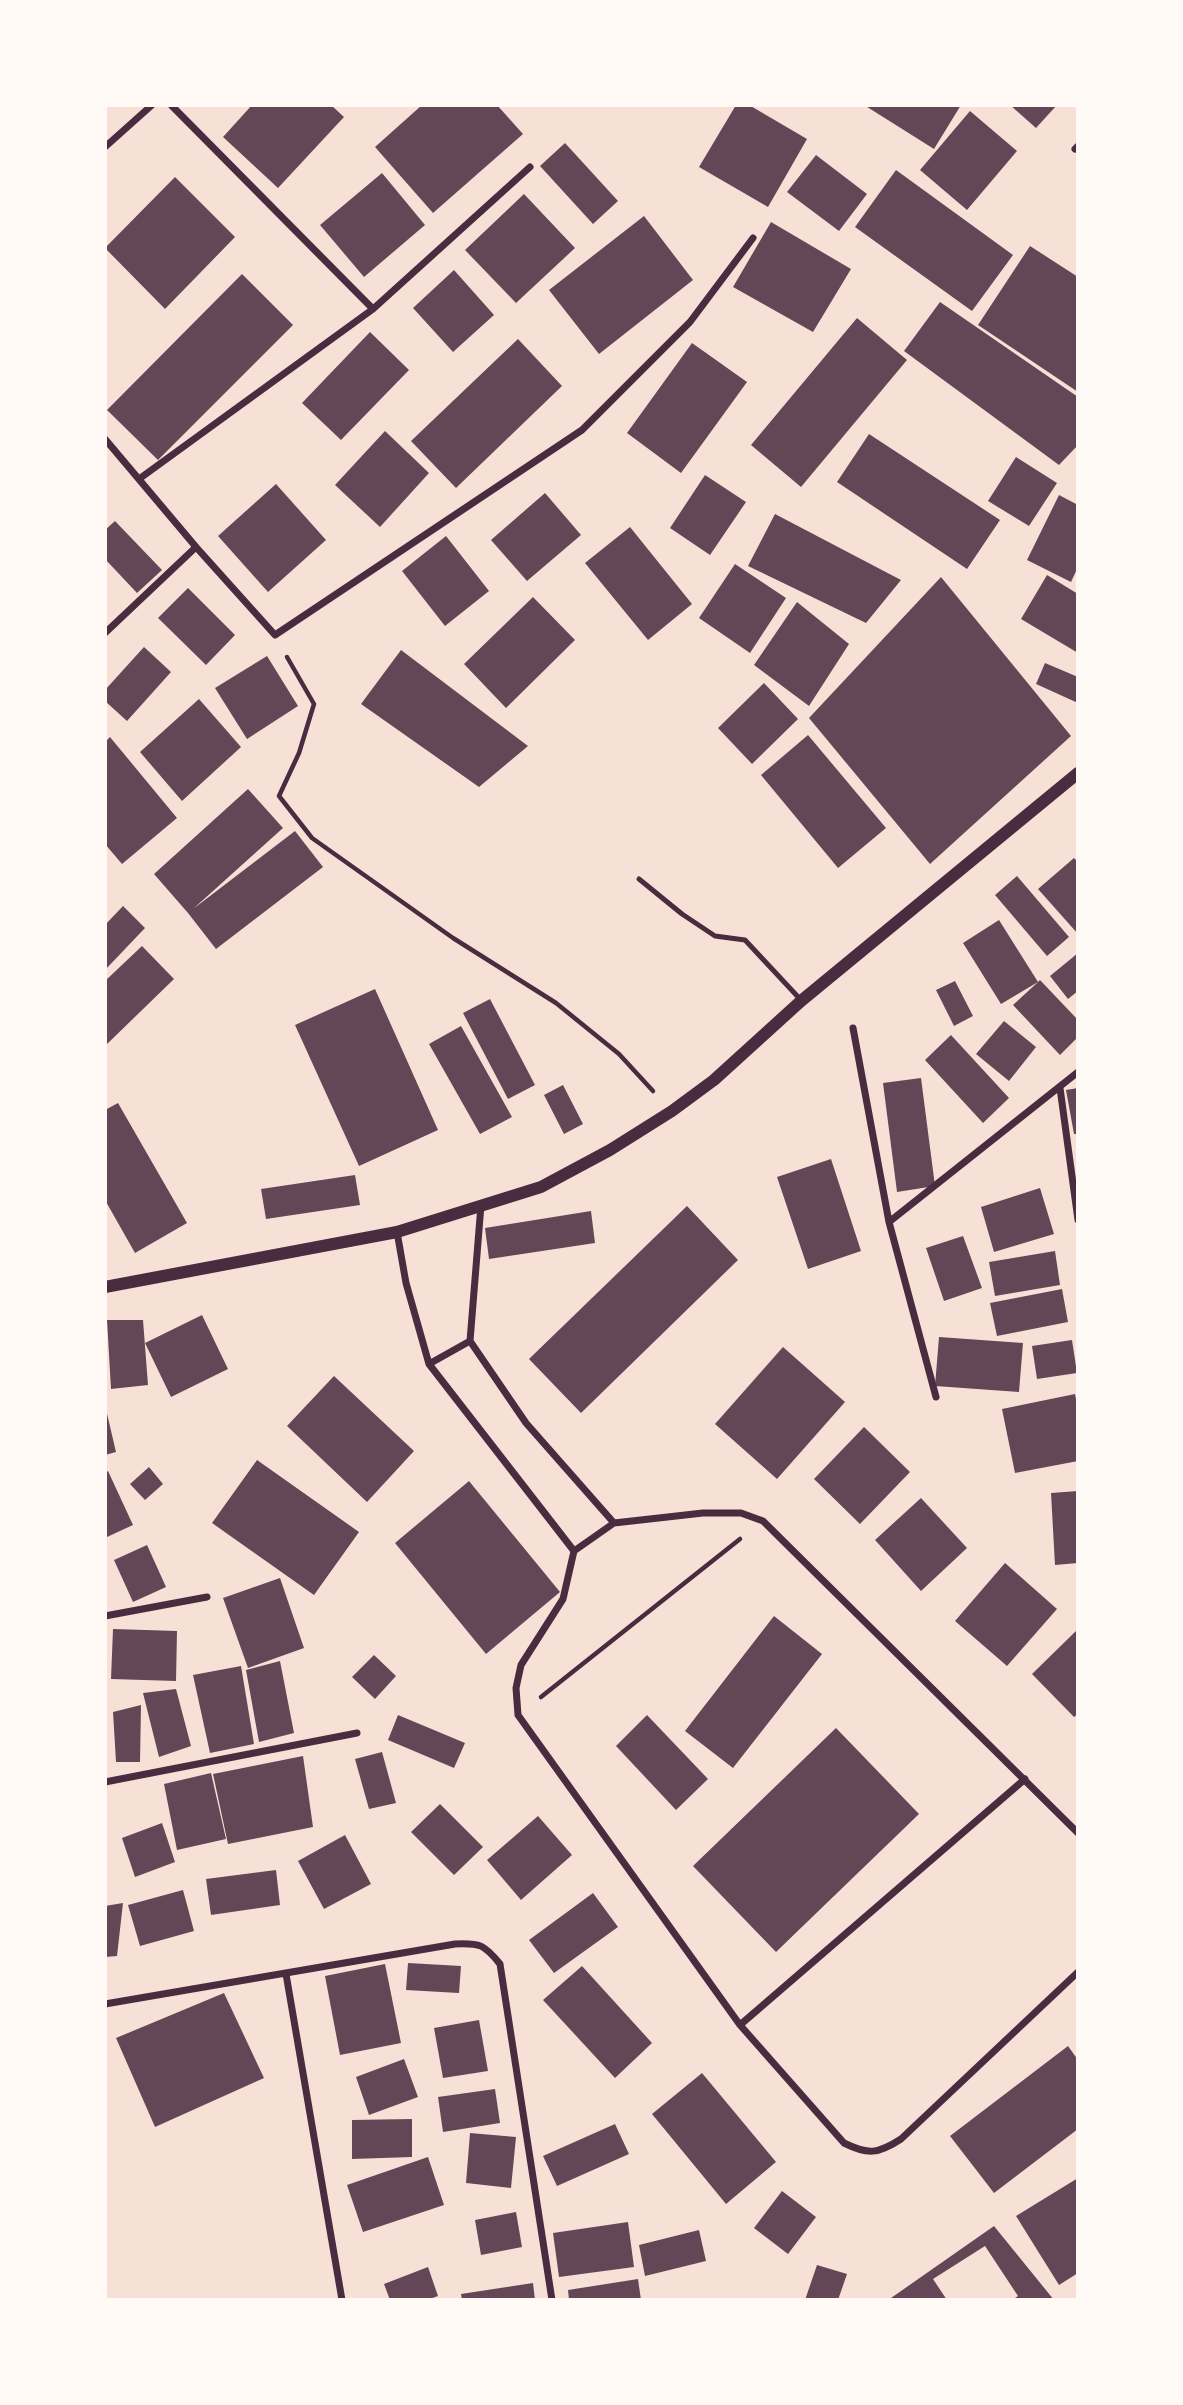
<!DOCTYPE html>
<style>
body{margin:0}
#map{position:relative;width:1183px;height:2405px;overflow:hidden;background:#f7e1d7;font-family:Helvetica,sans-serif}
canvas{display:block}
.frame{position:absolute;inset:0;border:107px solid #fffaf5;pointer-events:none}
</style>
<div id="map">
<canvas width="1183" height="2405"></canvas>
<div class="frame"></div>
</div>
<script>
const ctx = document.querySelector('canvas').getContext('2d');
ctx.lineJoin = 'round';
function fill(path, color) { ctx.fillStyle = color; ctx.fill(path, 'evenodd'); }
function stroke(path, color, width, dash) { ctx.strokeStyle = color; ctx.lineWidth = width; ctx.lineCap = dash ? 'butt' : 'round'; ctx.setLineDash(dash || []); ctx.stroke(path); }
fill(new Path2D(`
 M252 105H331L344 117 278 188 223 137Z
 M422 105H497L523 134 433 213 375 147Z
 M736 105H749L807 139 768 207 699 167Z
 M864 105H961L934 149Z
 M1010 105H1057L1036 128Z
 M970 111 1017 151 967 210 920 170Z
 M565 143 618 201 593 224 540 166Z
 M816 155 867 194 839 231 787 192Z
 M896 170 1013 255 972 311 855 227Z
 M382 173 425 225 364 277 320 225Z
 M175 177 235 237 165 309 105 248Z
 M524 194 575 248 516 303 465 250Z
 M644 216 693 280 599 354 549 290Z
 M771 222 851 269 813 332 733 287Z
 M1030 246 1078 277V392L978 325Z
 M454 270 494 315 453 352 413 308Z
 M242 274 293 325 158 460 107 410Z
 M940 302 1078 397V445L1059 465 904 351Z
 M857 318 907 360 801 487 751 445Z
 M370 332 409 370 341 440 302 403Z
 M518 339 562 386 456 488 411 441Z
 M692 343 747 382 681 473 627 433Z
 M385 431 429 473 380 527 335 485Z
 M869 434 1000 520 967 569 837 482Z
 M1016 457 1057 483 1029 526 988 501Z
 M705 475 746 502 710 555 670 528Z
 M276 484 326 540 268 592 218 536Z
 M545 493 581 535 527 581 491 540Z
 M1059 495 1078 505V567L1071 582 1027 560Z
 M775 514 901 580 866 623 748 566Z
 M115 521 162 570 137 593 105 559V530Z
 M630 527 692 604 648 640 585 563Z
 M446 536 489 591 445 626 402 571Z
 M735 564 786 598 750 653 699 618Z
 M1047 575 1078 594V653L1021 619Z
 M941 577 1071 736 930 864 809 718Z
 M188 588 235 635 206 665 158 618Z
 M533 597 575 640 506 708 464 664Z
 M797 602 849 644 809 706 754 665Z
 M144 647 171 672 127 721 105 701V690Z
 M401 650 528 746 479 787 361 704Z
 M267 656 298 706 247 739 215 688Z
 M1045 663 1078 677V703L1036 684Z
 M764 683 798 719 752 764 718 728Z
 M199 699 241 747 182 801 140 752Z
 M808 735 886 828 838 868 761 775Z
 M110 737 177 818 122 864 105 844V742Z
 M248 789 283 828 193 909 295 831 323 867 216 949 188 913 154 874Z
 M1074 858 1078 862V934L1038 889Z
 M1017 876 1069 937 1047 956 995 895Z
 M123 906 145 928 105 970V925Z
 M999 920 1038 982 1040 980 1078 1020V1037L1060 1055 1013 1005 1038 982 1001 1004 963 943Z
 M142 946 174 979 105 1046V981Z
 M1078 953V991L1068 999 1050 976Z
 M955 981 973 1016 954 1026 936 990Z
 M375 989 438 1130 359 1166 295 1025Z
 M490 999 535 1085 508 1099 463 1013Z
 M1004 1021 1036 1047 1009 1081 976 1054Z
 M461 1026 512 1117 480 1134 429 1044Z
 M951 1035 1009 1098 983 1123 925 1060Z
 M921 1078 935 1186 897 1192 883 1083Z
 M563 1085 583 1124 564 1134 544 1095Z
 M1078 1088V1134H1074L1066 1090Z
 M118 1103 187 1223 135 1253 105 1200V1110Z
 M831 1159 861 1251 808 1269 777 1177Z
 M355 1175 360 1205 266 1219 261 1189Z
 M1040 1188 1054 1234 994 1252 981 1207Z
 M687 1206 738 1260 581 1413 529 1359Z
 M591 1211 595 1243 489 1259 485 1228Z
 M963 1236 982 1288 944 1301 926 1248Z
 M1055 1251 1060 1285 995 1296 989 1262Z
 M1062 1289 1068 1322 997 1336 990 1303Z
 M202 1315 228 1369 171 1397 145 1343Z
 M107 1320H143L148 1385 111 1389Z
 M939 1337 1023 1343 1019 1392 935 1386Z
 M1072 1340 1077 1373 1037 1379 1032 1346Z
 M783 1347 845 1402 777 1479 715 1424Z
 M334 1376 414 1451 367 1502 287 1426Z
 M1075 1394 1078 1409V1461L1015 1473 1002 1409Z
 M105 1405 116 1452 105 1455Z
 M864 1427 910 1472 860 1524 814 1479Z
 M257 1460 359 1532 314 1595 212 1523Z
 M149 1467 163 1484 145 1500 130 1484Z
 M108 1471 133 1525 107 1537 105 1473Z
 M469 1481 560 1592 486 1654 395 1543Z
 M1078 1491V1563L1055 1565 1051 1493Z
 M921 1498 967 1548 921 1591 875 1540Z
 M147 1545 166 1587 133 1602 114 1560Z
 M1005 1563 1057 1609 1007 1666 955 1621Z
 M280 1578 304 1648 248 1668 223 1598Z
 M774 1616 822 1654 733 1768 685 1731Z
 M113 1629 177 1631 176 1681 111 1679Z
 M1076 1631 1078 1633V1714L1074 1717 1032 1674Z
 M374 1655 396 1676 375 1699 352 1677Z
 M280 1661 294 1733 259 1742 246 1670Z
 M241 1666 254 1744 210 1753 193 1675Z
 M176 1689 191 1746 159 1757 143 1693Z
 M141 1705 140 1762H116L113 1712Z
 M398 1715 465 1743 454 1768 388 1740Z
 M647 1715 708 1779 676 1810 616 1746Z
 M836 1728 919 1814 776 1952 693 1866Z
 M382 1752 396 1803 369 1809 355 1759Z
 M303 1756 313 1827 228 1844 213 1774Z
 M211 1773 226 1839 177 1850 164 1784Z
 M440 1804 483 1847 454 1875 411 1832Z
 M538 1816 572 1855 521 1900 487 1860Z
 M162 1823 175 1862 135 1877 122 1838Z
 M345 1835 371 1884 324 1909 298 1861Z
 M276 1870 280 1905 211 1915 206 1879Z
 M183 1890 194 1931 140 1946 128 1905Z
 M593 1893 618 1927 554 1973 529 1940Z
 M123 1903 117 1956 105 1957V1906Z
 M408 1963 461 1966 459 1993 406 1990Z
 M385 1964 401 2043 340 2055 325 1976Z
 M582 1966 652 2043 615 2078 543 2000Z
 M224 1993 264 2078 155 2127 116 2038Z
 M479 2020 488 2071 443 2078 434 2028Z
 M1068 2046 1078 2060V2129L994 2193 950 2136Z
 M404 2059 418 2097 369 2115 356 2077Z
 M702 2073 776 2162 726 2204 652 2114Z
 M495 2089 500 2123 443 2132 438 2097Z
 M412 2119V2157L352 2159V2120Z
 M615 2124 629 2154 557 2186 543 2156Z
 M470 2133 516 2137 511 2188 466 2183Z
 M428 2157 444 2205 363 2232 347 2185Z
 M1078 2178V2273L1059 2285 1016 2216Z
 M782 2191 816 2217 788 2254 754 2228Z
 M516 2212 522 2247 481 2255 475 2220Z
 M628 2222 634 2267 559 2277 553 2233Z
 M994 2226 1054 2300H1012L1018 2296 985 2246 933 2279 947 2300H893L891 2298Z
 M699 2230 706 2261 645 2276 639 2245Z
 M817 2265 847 2274 838 2300H805Z
 M428 2267 438 2296 427 2300H390L384 2284Z
 M638 2279 641 2300H569L568 2290Z
 M533 2283 535 2300H462L461 2294Z`), '#644757');
stroke(new Path2D(`
 M287 657 314 704 299 753 279 796 312 838 453 938 556 1003 619 1054 653 1091
 M541 1697 740 1539`), '#4a2c40', 4.5);
stroke(new Path2D(`
 M639 879 682 914 715 936 745 940 800 999`), '#4a2c40', 5);
stroke(new Path2D(`
 M171 105 373 309
 M105 147 152 105
 M1075 149 1078 146
 M105 439 196 547 275 635 582 430 690 322 753 238
 M139 479 373 309 530 167
 M105 633 196 547
 M853 1028 889 1222 936 1397
 M1060 1088 1078 1220
 M481 1205 470 1341 526 1423 614 1523
 M889 1222 1078 1072
 M397 1232 406 1283 429 1364 574 1551
 M429 1364 470 1341
 M105 1616 207 1597
 M105 1782 357 1733
 M1078 1833 763 1521 741 1513H703L614 1523 574 1551 563 1599 521 1665 516 1688 518 1715 740 2025 844 2143C868 2155 878 2154 901 2139L1078 1972
 M286 1974 342 2300
 M105 2004 455 1944C480 1943 484 1944 500 1964L552 2300
 M740 2025 1025 1779`), '#4a2c40', 7);
stroke(new Path2D(`
 M105 1287 397 1232 541 1187 610 1150 672 1111 714 1080 801 1001 1078 773`), '#4a2c40', 12);
</script>
